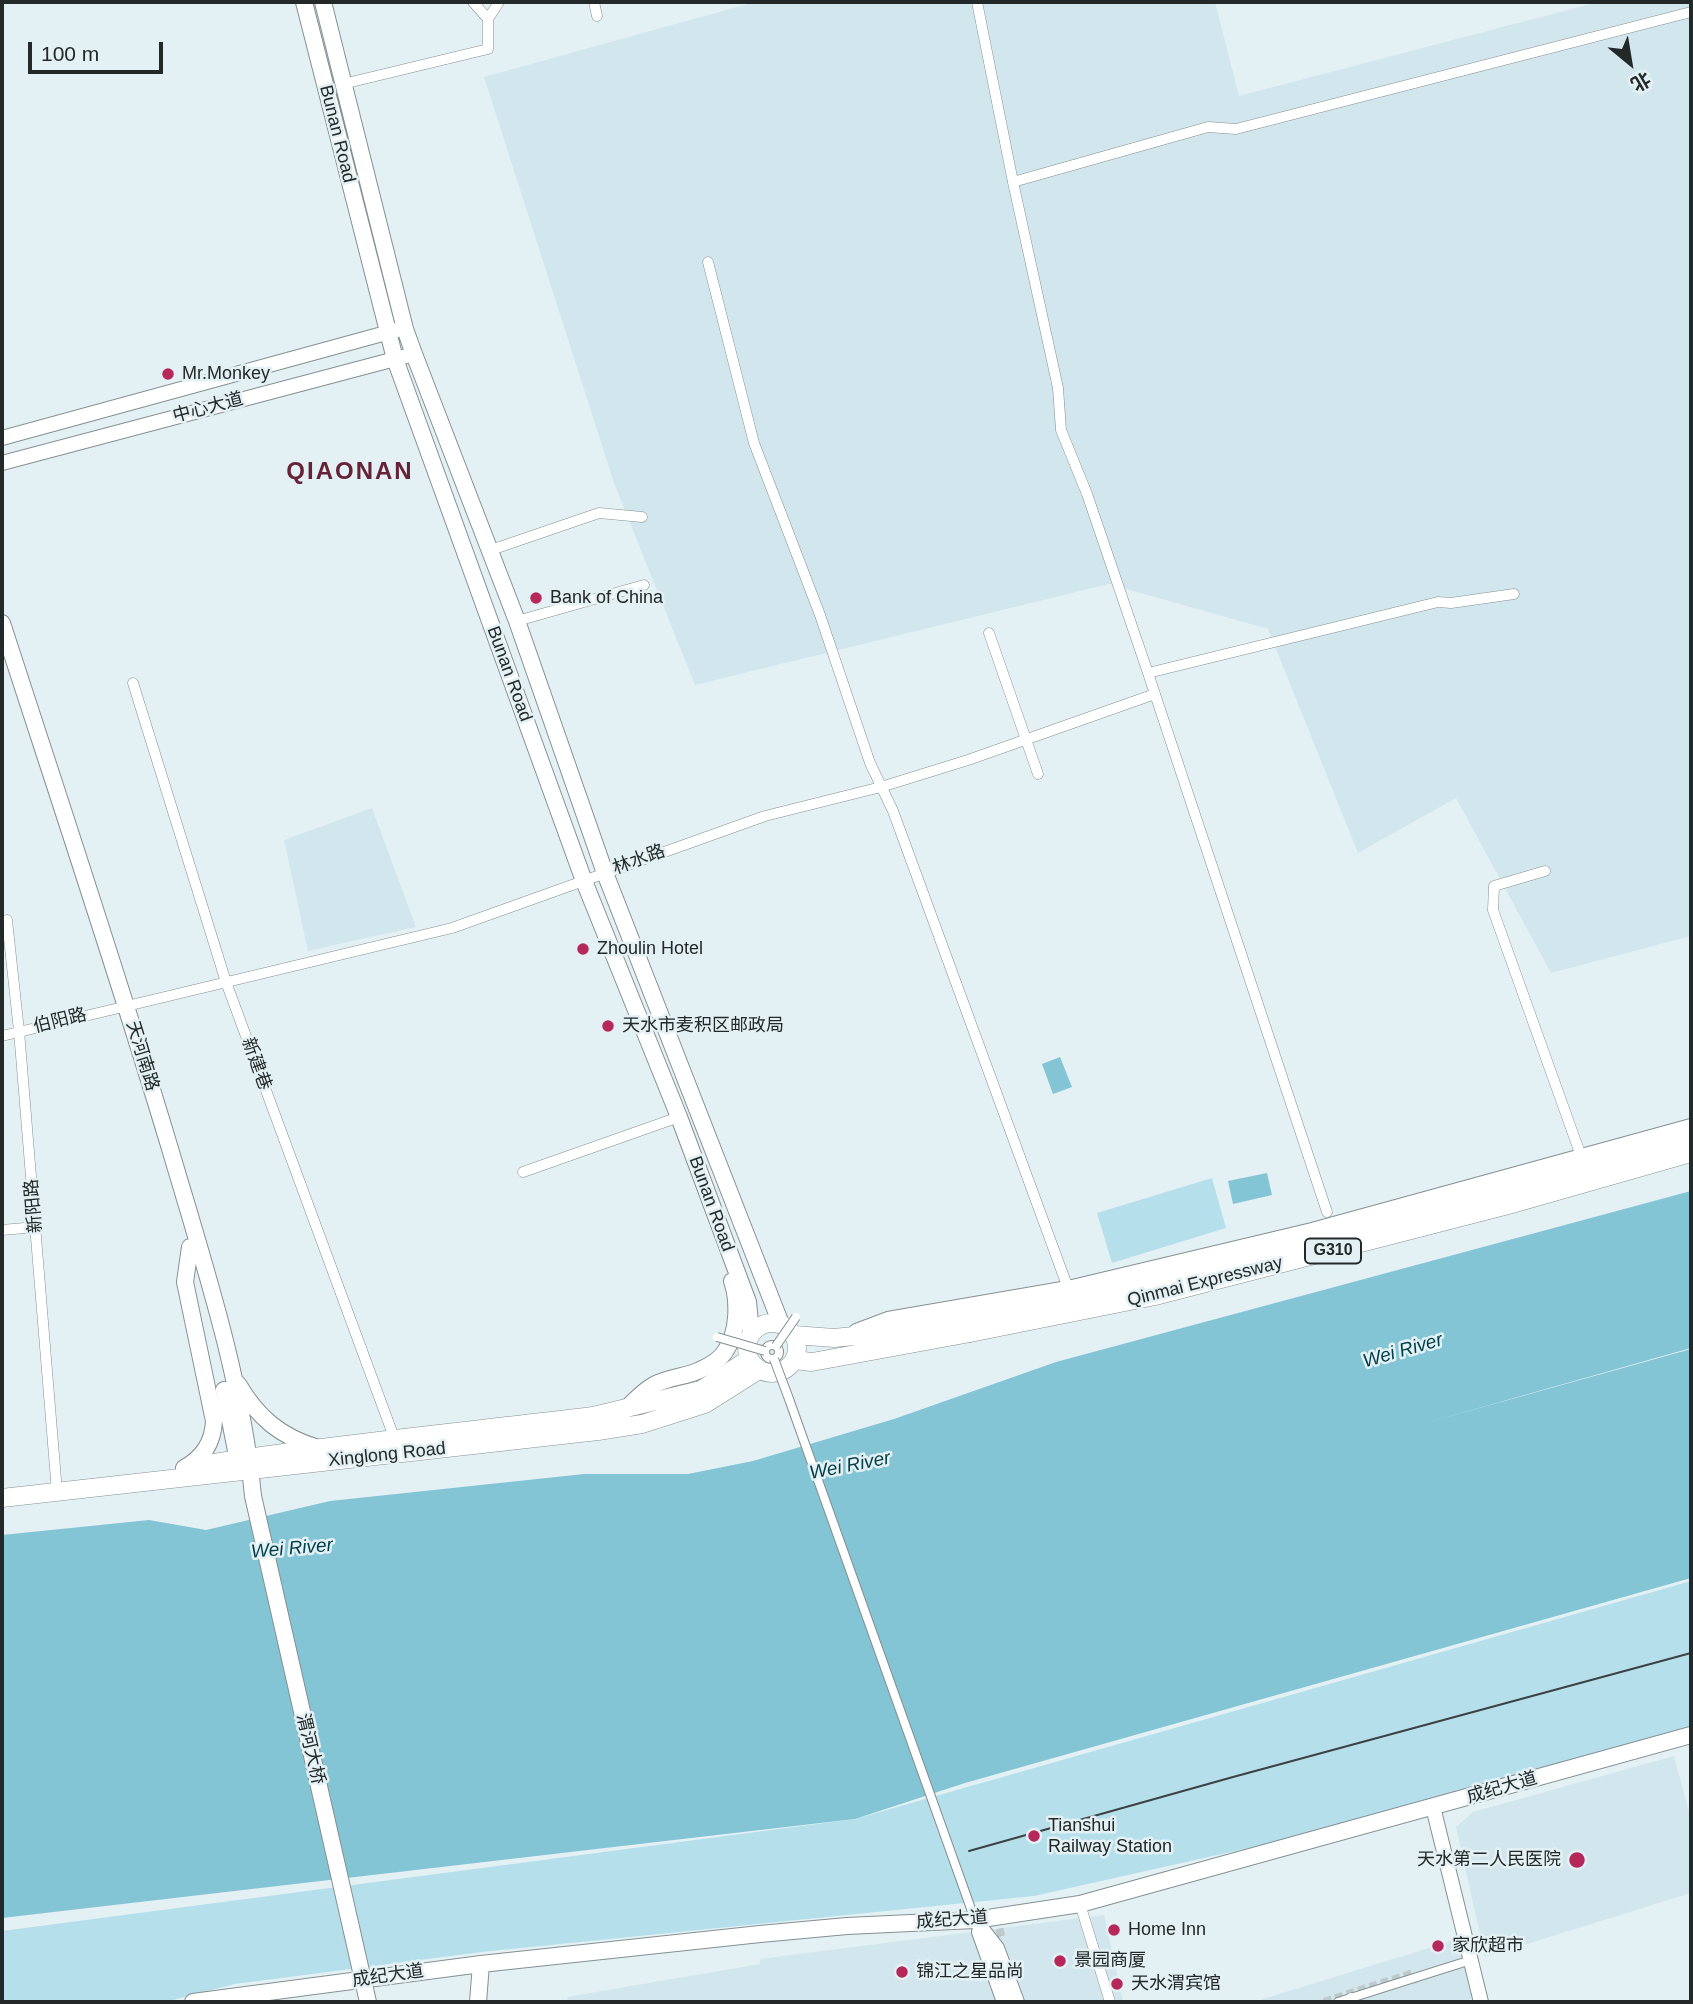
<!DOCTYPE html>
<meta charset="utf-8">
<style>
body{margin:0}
#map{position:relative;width:1693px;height:2004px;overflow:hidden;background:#e4f1f4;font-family:Arial,"Noto Sans SC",sans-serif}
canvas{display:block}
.frame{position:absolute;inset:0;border:4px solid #232829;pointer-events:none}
.north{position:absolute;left:1595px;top:28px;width:70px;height:70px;-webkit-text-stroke:5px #e4f1f4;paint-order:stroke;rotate:150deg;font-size:19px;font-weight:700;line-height:28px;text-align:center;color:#232829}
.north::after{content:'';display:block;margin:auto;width:24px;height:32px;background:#232829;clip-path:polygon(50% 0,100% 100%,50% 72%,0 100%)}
.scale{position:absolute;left:28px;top:42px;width:135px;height:32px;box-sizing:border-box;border:4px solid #232829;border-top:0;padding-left:9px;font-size:21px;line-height:24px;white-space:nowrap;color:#232829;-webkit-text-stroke:5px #e4f1f4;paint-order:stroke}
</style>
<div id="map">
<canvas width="1693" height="2004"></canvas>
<div class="frame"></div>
<div class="north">北</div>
<div class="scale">100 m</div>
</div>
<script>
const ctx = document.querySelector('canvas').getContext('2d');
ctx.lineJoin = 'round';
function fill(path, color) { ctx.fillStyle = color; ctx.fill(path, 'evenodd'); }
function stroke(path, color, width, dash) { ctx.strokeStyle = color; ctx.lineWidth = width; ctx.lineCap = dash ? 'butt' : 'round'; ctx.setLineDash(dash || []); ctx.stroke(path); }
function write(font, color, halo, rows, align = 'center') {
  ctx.font = font + ' Arial,"Noto Sans SC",sans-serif'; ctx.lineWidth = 5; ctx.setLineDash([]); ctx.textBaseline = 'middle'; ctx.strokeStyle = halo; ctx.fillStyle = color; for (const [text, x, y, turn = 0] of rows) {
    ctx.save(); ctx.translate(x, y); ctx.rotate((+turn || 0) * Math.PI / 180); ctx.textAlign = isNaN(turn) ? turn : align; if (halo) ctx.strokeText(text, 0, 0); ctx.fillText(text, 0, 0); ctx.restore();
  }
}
fill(new Path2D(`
 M755 2H1215L1239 96 1598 2H1691V936L1551 973 1456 798 1358 853 1268 629 1109 584 695 685 614 483 484 77Z
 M372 808 416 927 308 951 284 840Z
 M1674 1756 1691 1819V1893L1485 1957 1456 1827 1473 1812Z
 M1104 1915 1123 2002H568L567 1997 760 1964V1959Z
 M1458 1939 1472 1999 1462 2002H1253Z`), '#d2e7ed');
fill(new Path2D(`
 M1212 1178 1226 1228 1112 1263 1097 1213Z
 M1691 1581V1732L1433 1807 1034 1896 482 1952 235 1984 165 2002H2V1931L855 1819Z`), '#b5e0eb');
fill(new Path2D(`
 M1060 1057 1072 1087 1053 1094 1042 1064Z
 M1267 1173 1272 1195 1233 1204 1228 1181Z
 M1691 1191V1348L1422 1424 1691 1349V1578L965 1783 855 1819 2 1918V1535L149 1520 206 1530 330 1501 584 1474H688L753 1461 894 1419 1056 1362Z`), '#84c5d5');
stroke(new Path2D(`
 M988 1938 987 1936 1006 1931
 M1324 2002 1413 1973 1421 1985`), '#bdc9cb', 8, [8, 4]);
const pedestrian = new Path2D(`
 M765 1352a7 7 0 1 1 14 0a7 7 0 1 1-14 0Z
 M789 1399 975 1920
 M1338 2002 1471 1960`);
const minor = new Path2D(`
 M473 2 488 19
 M594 2 597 16
 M977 2 1013 182 1058 388 1061 430 1087 494 1148 673 1327 1212
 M343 84 488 49V19L499 2
 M1013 182 1208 127 1236 129 1691 12
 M708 262 754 443 820 615 870 763 893 811 1068 1288
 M491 550 599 513 642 517
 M517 621 644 585
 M989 633 1038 774
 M1148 673 1438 602 1451 603 1514 594
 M133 683 226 982 395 1440
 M1545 871 1494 886 1493 910 1581 1156
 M7 920 19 1031 57 1492
 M2 1036 452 928 765 816 881 787 968 760 1155 694
 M523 1172 679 1117
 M2 1230 36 1227
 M1080 1904 1110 2002
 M1351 1998 1353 2002`);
const secondary = new Path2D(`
 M2 438 397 330
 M2 463 414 354
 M856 1331 888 1319 1068 1288 1312 1230 1691 1126
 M1433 1807 1481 2002
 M975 1920 997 1948 1017 2002
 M979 1932 1004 2002`);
const primary = new Path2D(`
 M304 2 395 359 584 881 679 1117 748 1302 751 1333
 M323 2 405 329 414 354 517 621 605 873 781 1324
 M2 623C59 799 118 975 171 1152 204 1264 242 1379 253 1496
 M238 1384C258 1418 281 1437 318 1448
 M224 1390 240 1471
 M625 1410C634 1401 643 1391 654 1385 668 1377 686 1377 700 1370 709 1366 721 1359 726 1350 738 1332 739 1302 732 1281
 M184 1468C203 1458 213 1443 214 1421L185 1282 190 1247
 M193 2002 481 1964 760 1934 847 1926 975 1920 1080 1904 1691 1735
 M478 2002 481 1964`);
const trunk = new Path2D(`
 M747 1348a25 25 0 1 1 50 0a25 25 0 1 1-50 0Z
 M794 1335 834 1338 864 1335 973 1319
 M794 1360 812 1362 970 1333
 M193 1466C326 1445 460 1432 593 1416L701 1390 749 1359
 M2 1498 598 1431 642 1424 705 1404 759 1370`);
const motorway = new Path2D(`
 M973 1319C1216 1273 1454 1204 1691 1138
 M970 1333 1155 1296 1508 1205 1691 1153`);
stroke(pedestrian, '#849093', 10);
stroke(minor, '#849093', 11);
stroke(secondary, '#849093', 16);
stroke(primary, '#849093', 18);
stroke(trunk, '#849093', 19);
stroke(motorway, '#849093', 19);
stroke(pedestrian, '#fff', 8);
stroke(minor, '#fff', 10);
stroke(secondary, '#fff', 14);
stroke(primary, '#fff', 16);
stroke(trunk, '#fff', 18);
stroke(motorway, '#fff', 18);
stroke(new Path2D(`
 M969 1851 1233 1777 1691 1653`), '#3c4243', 2);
const pedestrianBridge = new Path2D(`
 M717 1337 765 1351
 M776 1346 796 1317
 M774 1359 789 1399`);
const primaryBridge = new Path2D(`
 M253 1496 368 2002`);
stroke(pedestrianBridge, '#849093', 10, []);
stroke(primaryBridge, '#849093', 18, []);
stroke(pedestrianBridge, '#fff', 8);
stroke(primaryBridge, '#fff', 16);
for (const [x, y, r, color] of [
 [168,374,7,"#b6285a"],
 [536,598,7,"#b6285a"],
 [583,949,7,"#b6285a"],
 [608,1026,7,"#b6285a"],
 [1034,1836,7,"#b6285a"],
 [1577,1860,9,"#b6285a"],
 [1114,1930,7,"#b6285a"],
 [1438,1946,7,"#b6285a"],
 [1060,1961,7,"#b6285a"],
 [902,1972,7,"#b6285a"],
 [1117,1984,7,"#b6285a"]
]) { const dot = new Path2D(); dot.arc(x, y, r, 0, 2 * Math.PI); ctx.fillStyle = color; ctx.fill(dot); stroke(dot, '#e4f1f4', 2.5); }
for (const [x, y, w] of [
 [1333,1251,56]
]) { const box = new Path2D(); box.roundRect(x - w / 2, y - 12.5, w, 25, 5); ctx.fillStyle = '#e4f1f4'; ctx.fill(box); stroke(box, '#232829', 2); }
write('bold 16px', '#232829', null, [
 ["G310",1333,1251]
]);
write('18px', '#232829', '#e4f1f4', [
 ["Bunan Road",337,134,76],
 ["中心大道",208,408,-15],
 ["Bunan Road",509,674,70],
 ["林水路",639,860,-20],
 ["伯阳路",60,1021,-14],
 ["天河南路",142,1056,73],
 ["新建巷",256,1064,70],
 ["Bunan Road",711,1204,70],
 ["新阳路",34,1206,-95],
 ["Qinmai Expressway",1205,1282,-14],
 ["Xinglong Road",387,1455,-6],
 ["渭河大桥",310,1749,77],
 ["成纪大道",1502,1788,-16],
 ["成纪大道",952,1920,-4],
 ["成纪大道",388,1976,-8]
]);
write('18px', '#232829', '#e4f1f4', [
 ["Mr.Monkey",182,374],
 ["Bank of China",550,598],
 ["Zhoulin Hotel",597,949],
 ["天水市麦积区邮政局",622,1026],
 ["Tianshui",1048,1826],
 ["Railway Station",1048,1847],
 ["天水第二人民医院",1561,1860,"right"],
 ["Home Inn",1128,1930],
 ["家欣超市",1452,1946],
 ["景园商厦",1074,1961],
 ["锦江之星品尚",916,1972],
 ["天水渭宾馆",1131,1984]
], 'left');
write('italic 19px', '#003e4a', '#e4f1f4', [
 ["Wei River",1403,1351,-16],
 ["Wei River",850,1466,-11],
 ["Wei River",292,1549,-5]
]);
ctx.letterSpacing = '2px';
write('bold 24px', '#662236', '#e4f1f4', [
 ["QIAONAN",350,472]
]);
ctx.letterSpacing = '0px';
</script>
